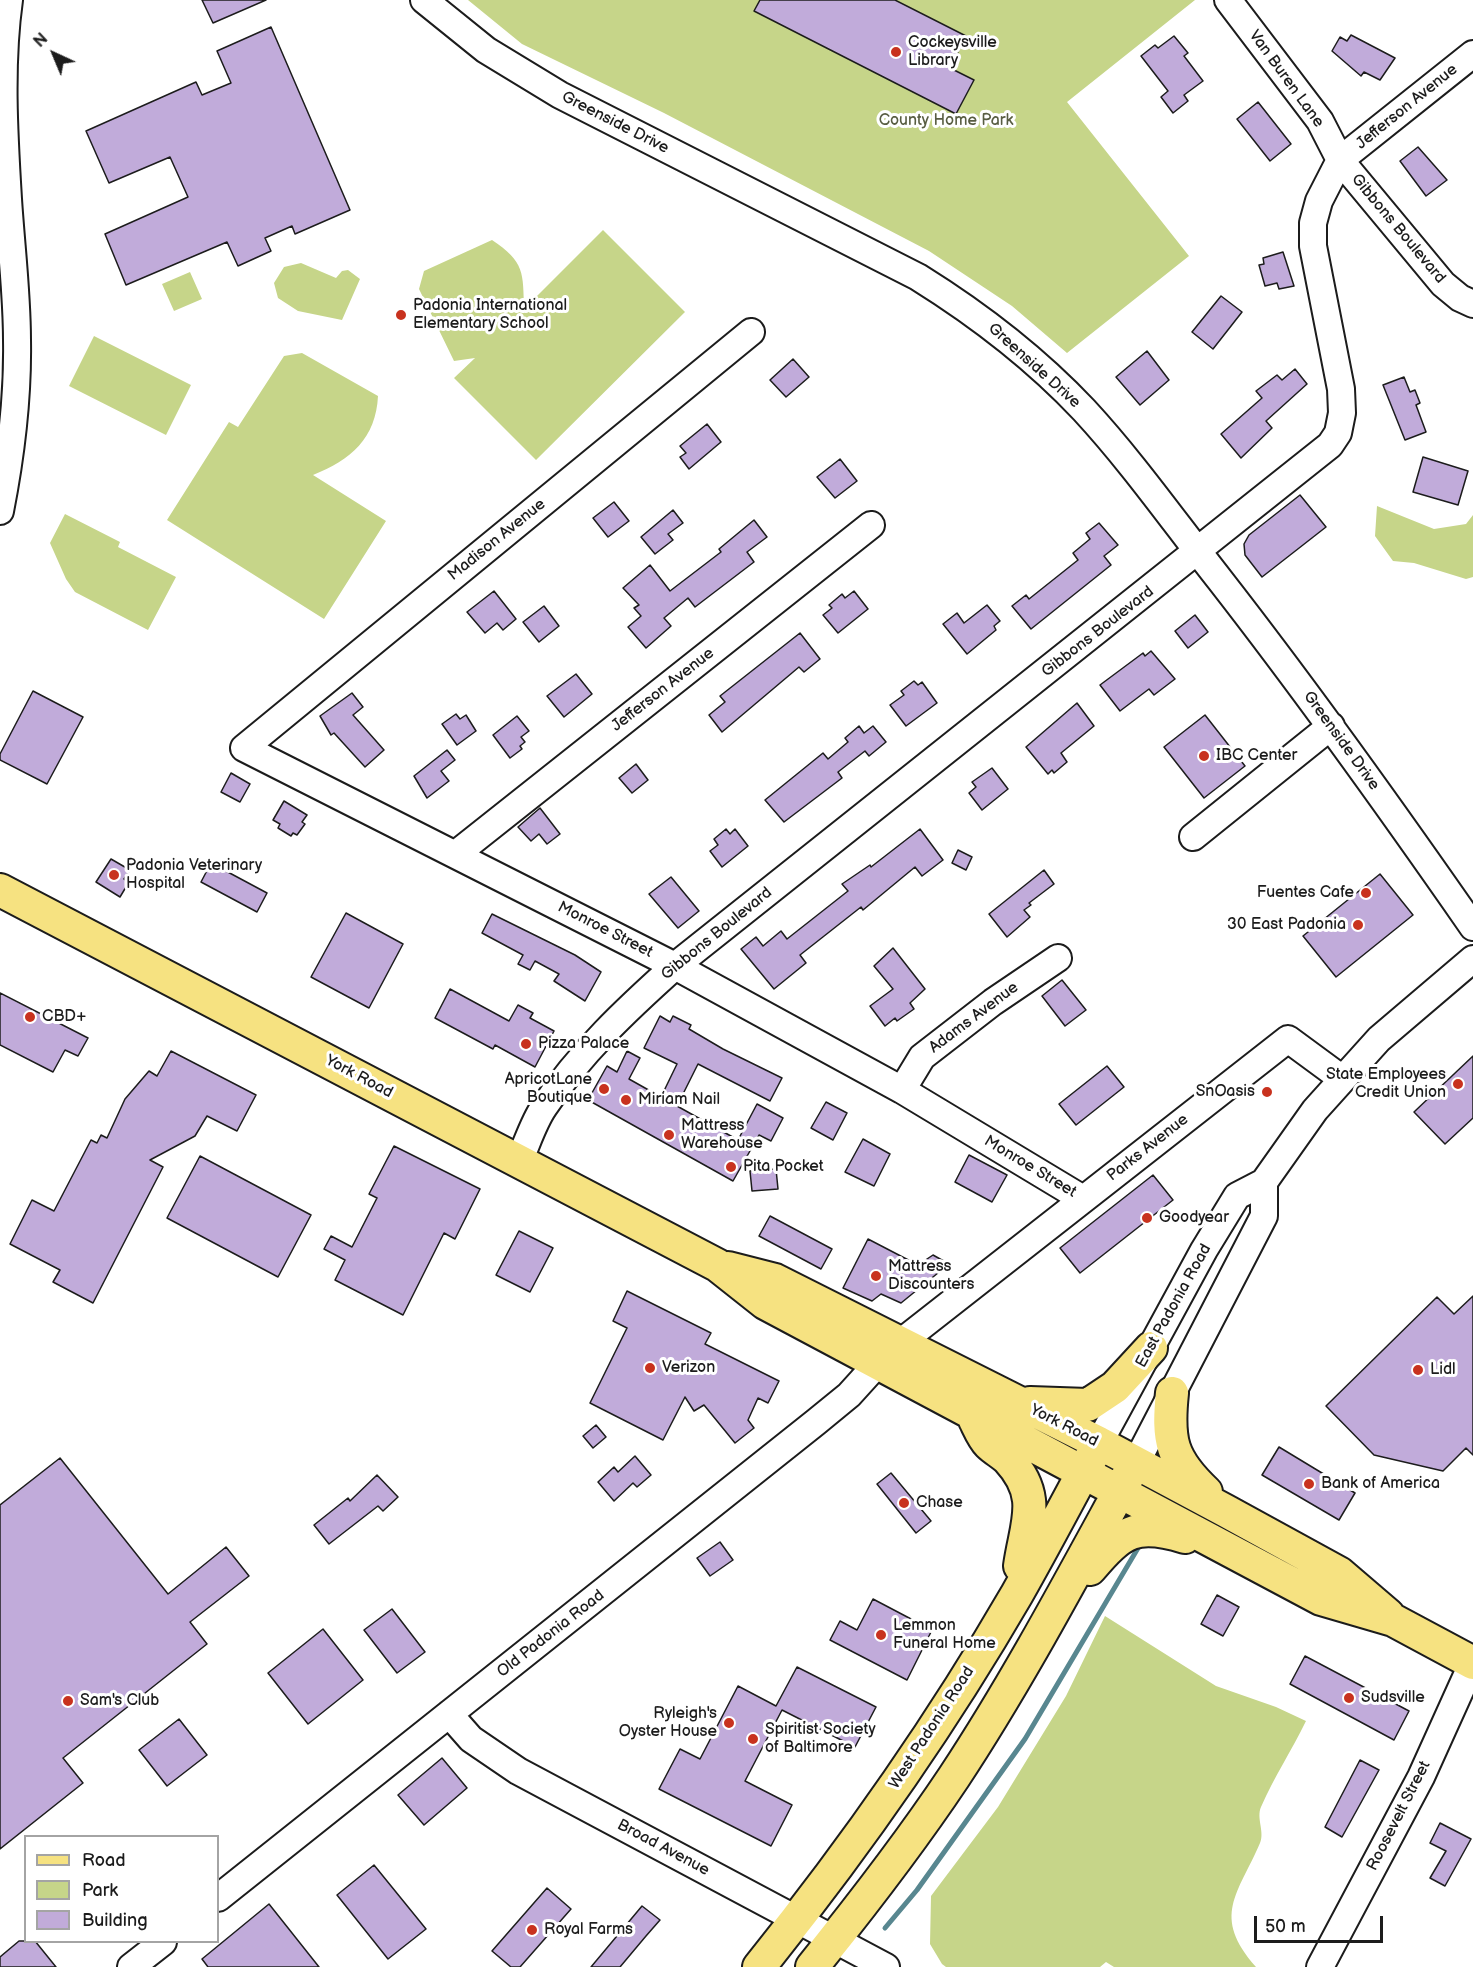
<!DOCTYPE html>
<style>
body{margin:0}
#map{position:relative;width:1473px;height:1967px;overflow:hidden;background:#fff;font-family:"Balsamiq Sans",sans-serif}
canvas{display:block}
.legend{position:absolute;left:24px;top:1835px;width:195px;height:108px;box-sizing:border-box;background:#fff;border:2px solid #a4a4a4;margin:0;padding:8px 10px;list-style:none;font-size:18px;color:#1c1c1c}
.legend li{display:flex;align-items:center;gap:12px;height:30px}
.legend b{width:30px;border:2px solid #a4a4a4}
.north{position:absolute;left:24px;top:24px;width:60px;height:60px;-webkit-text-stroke:4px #fff;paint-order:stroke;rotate:316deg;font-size:16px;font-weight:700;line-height:24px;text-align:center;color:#1c1c1c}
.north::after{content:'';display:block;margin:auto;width:21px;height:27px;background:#1c1c1c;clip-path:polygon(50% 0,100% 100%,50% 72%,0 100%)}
.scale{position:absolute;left:1254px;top:1916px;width:129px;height:27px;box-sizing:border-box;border:3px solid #1c1c1c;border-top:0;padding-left:8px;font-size:18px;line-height:21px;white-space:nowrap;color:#1c1c1c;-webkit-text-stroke:4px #fff;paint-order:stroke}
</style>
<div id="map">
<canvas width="1473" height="1967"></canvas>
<ul class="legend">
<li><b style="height:8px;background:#f6e281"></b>Road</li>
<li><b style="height:16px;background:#c6d589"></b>Park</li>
<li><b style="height:16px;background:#c1abda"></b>Building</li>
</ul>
<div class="north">N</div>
<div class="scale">50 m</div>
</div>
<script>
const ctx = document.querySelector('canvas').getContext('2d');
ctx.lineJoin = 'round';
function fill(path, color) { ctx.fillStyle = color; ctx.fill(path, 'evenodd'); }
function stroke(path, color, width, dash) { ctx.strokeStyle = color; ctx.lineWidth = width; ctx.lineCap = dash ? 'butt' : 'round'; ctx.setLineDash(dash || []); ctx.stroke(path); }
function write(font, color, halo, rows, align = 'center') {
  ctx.font = font + ' "Balsamiq Sans",sans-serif'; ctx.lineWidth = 6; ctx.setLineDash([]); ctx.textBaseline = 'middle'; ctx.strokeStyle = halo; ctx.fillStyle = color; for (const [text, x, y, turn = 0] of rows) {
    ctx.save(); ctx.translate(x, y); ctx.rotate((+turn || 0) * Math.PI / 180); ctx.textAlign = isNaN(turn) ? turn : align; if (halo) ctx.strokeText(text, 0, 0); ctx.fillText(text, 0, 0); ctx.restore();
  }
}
fill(new Path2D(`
 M468 0H1195L1067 102 1189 256 1067 353 1012 306 929 251 664 113 522 44Z
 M603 230 685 312 536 460 454 378 475 358 454 361 419 289 424 271 492 240C525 262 523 273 524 309Z
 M301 263 336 278 342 271 348 270 360 279 342 320 298 311 278 298 274 283 284 267Z
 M190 272 202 299 174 311 162 284Z
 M94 336 191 385 166 435 69 386Z
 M302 353 378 396C376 438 351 460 313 475L386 521 324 619 167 520 229 422 238 427 284 356Z
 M1377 506 1434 529 1466 524 1473 515V577L1466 579 1414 563 1393 561 1375 536Z
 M65 514 120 542 118 547 176 577 148 630 75 592 66 579 50 543Z
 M1105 1616 1216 1686 1276 1707 1306 1721C1292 1750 1274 1777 1261 1807 1256 1818 1265 1832 1260 1843 1238 1894 1211 1916 1256 1967H1114L1106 1962 1100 1967H946L942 1964 930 1944 931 1896 998 1807 1066 1696Z`), '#c6d589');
stroke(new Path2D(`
 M885 1928 917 1890 1025 1739 1141 1543`), '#588790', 5);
const building = new Path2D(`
 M202 0H266L213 23Z
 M760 0H895L966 36 950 68 974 80 956 114 754 11Z
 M271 27 350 210 295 234 292 226 265 238 271 251 238 266 227 242 126 285 105 234 188 197 170 157 109 183 86 131 196 82 202 95 231 83 217 51Z
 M1351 35 1395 58 1380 80 1364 72 1361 76 1332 51 1340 37 1347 41Z
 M1174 36 1188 53 1184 56 1203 81 1184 95 1188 101 1173 113 1161 97 1168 91 1141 56 1155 45 1158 48Z
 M1258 102 1291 144 1270 161 1237 119Z
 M1418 147 1447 180 1426 196 1400 161Z
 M1283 252 1294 286 1279 289 1277 283 1265 286 1259 265 1264 264 1263 258Z
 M1221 296 1242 312 1213 349 1192 332Z
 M1147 351 1169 380 1140 405 1116 377Z
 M793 359 809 377 786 397 770 380Z
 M1295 369 1307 384 1266 421 1272 428 1241 458 1221 434 1262 398 1256 391 1277 375 1282 380Z
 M1404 377 1410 392 1415 390 1420 403 1416 405 1426 432 1405 440 1383 385Z
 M707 424 721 442 689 469 680 457 686 453 680 446Z
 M1423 457 1468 471 1458 505 1413 492Z
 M840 459 857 481 835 498 817 477Z
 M1300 495 1326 527 1262 577 1245 555 1244 544 1249 535Z
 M614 502 629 521 608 537 593 518Z
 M673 510 683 523 668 534 673 540 655 554 641 537Z
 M754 520 767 537 747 552 754 562 695 607 688 598 664 618 671 626 646 648 628 627 641 616 634 608 639 605 623 588 650 565 670 591 721 552 719 549Z
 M1099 523 1118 545 1104 556 1111 565 1031 629 1012 606 1026 595 1029 599 1078 560 1073 553 1090 539 1086 533Z
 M494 591 516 619 503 630 497 623 485 633 467 612Z
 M854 591 868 609 838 633 823 615 832 608 829 605 842 594 845 598Z
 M987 605 1000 621 994 626 996 630 967 654 943 624 957 613 964 623Z
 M544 606 559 626 539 642 523 622Z
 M1195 615 1208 632 1188 648 1175 631Z
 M800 633 820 659 804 672 799 667 722 732 709 715 725 702 720 696Z
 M1151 651 1175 679 1154 695 1149 689 1120 711 1100 685 1143 653 1145 656Z
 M576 674 592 694 564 717 547 696Z
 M914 681 918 685 922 682 937 703 906 726 890 705 904 695 901 691Z
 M33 691 83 717 47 784 0 760V754Z
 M352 693 363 707 353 715 384 750 365 767 334 733 331 735 320 716Z
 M1077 703 1094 726 1061 753 1067 762 1054 773 1052 770 1048 774 1026 747Z
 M456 714 460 719 466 715 476 731 457 745 442 724Z
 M1205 715 1245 766 1204 798 1164 747Z
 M517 716 529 731 521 737 525 742 520 746 522 749 510 758 493 735Z
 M859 726 864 733 873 726 886 742 869 756 865 751 838 772 842 778 784 822 765 800 823 753 828 759 848 742 845 738Z
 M447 750 455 760 441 771 449 781 427 798 414 776Z
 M636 764 648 780 632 793 619 778Z
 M992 768 1008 789 982 810 969 793 976 787 972 782Z
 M231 773 250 784 240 802 221 792Z
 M284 801 307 815 302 822 305 824 297 835 293 833 291 836 278 828 280 824 273 820Z
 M540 808 560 834 547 844 539 834 531 841 518 827Z
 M726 829 730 834 735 829 748 846 722 867 710 851 718 845 714 839Z
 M920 829 943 860 922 876 915 867 863 910 861 907 800 955 806 963 774 989 741 949 756 937 763 946 781 931 787 939 848 891 842 884 870 865 871 867Z
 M958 850 972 857 966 870 952 863Z
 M111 859 130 870 124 879 129 882 120 897 96 882Z
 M211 863 267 893 257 912 201 882Z
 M1044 870 1054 884 1029 903 1031 905 1024 910 1030 917 1007 937 989 914Z
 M1380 874 1413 915 1336 977 1303 936Z
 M671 877 699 911 678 928 649 894Z
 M346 913 403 944 369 1008 311 977Z
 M492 914 575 955 601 972 585 1001 554 981 559 974 535 961 530 970 518 964 523 955 482 933Z
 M893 948 925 989 910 1003 914 1009 897 1021 895 1018 885 1026 870 1006 893 989 874 966Z
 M1062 980 1086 1010 1065 1026 1042 996Z
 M450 989 509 1021 518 1005 533 1013 530 1018 554 1031 535 1067 495 1045 493 1049 435 1018Z
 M0 993 88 1038 78 1056 65 1050 53 1072 0 1045Z
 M660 1016 670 1022 673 1016 691 1025 689 1029 723 1049 782 1078 770 1101 698 1064 677 1106 738 1140 757 1104 783 1118 771 1141 759 1135 733 1181 588 1100 607 1066 617 1072 627 1051 640 1058 629 1079 661 1097 677 1064 644 1048Z
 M171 1051 256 1095 237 1131 207 1116 195 1136 150 1160 163 1167 93 1303 53 1282 60 1270 10 1244 32 1200 54 1211 91 1140 97 1143 101 1135 107 1138 125 1099 149 1071 157 1076Z
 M1473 1056V1118L1445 1144 1414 1112Z
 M1107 1066 1124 1087 1076 1125 1059 1104Z
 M826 1102 847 1113 833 1140 811 1128Z
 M863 1139 890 1154 874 1186 845 1172Z
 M394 1146 480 1189 455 1239 444 1233 403 1315 335 1280 345 1260 324 1249 331 1236 352 1247 377 1198 369 1194Z
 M969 1155 1007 1175 992 1202 955 1182Z
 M200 1156 311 1215 278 1277 167 1218Z
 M776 1169 778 1189 752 1191 750 1171Z
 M1153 1175 1173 1200 1080 1273 1060 1248Z
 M770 1216 832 1249 821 1269 759 1236Z
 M519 1231 553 1248 530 1292 496 1275Z
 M868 1239 918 1265 933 1255 949 1264 901 1303 881 1294 872 1301 843 1288Z
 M627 1291 711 1333 705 1344 779 1381 768 1403 758 1398 748 1420 754 1428 735 1443 704 1405 694 1411 685 1397 663 1440 590 1403 627 1328 613 1321Z
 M1473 1296V1455L1466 1448 1443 1471 1374 1455 1326 1406 1437 1297 1454 1314Z
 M596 1425 606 1437 593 1448 583 1436Z
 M1279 1447 1355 1493 1339 1520 1262 1475Z
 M635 1456 651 1475 637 1487 633 1483 614 1501 598 1482 614 1467 618 1472Z
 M60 1458 168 1594 226 1547 249 1576 190 1622 207 1644 63 1758 83 1783 0 1849V1505Z
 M891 1473 931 1521 916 1533 877 1484Z
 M377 1475 398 1497 383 1511 378 1506 329 1544 314 1525 348 1498 350 1501Z
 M720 1542 733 1560 710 1576 697 1558Z
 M1217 1595 1239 1607 1223 1636 1201 1624Z
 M873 1599 932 1630 907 1680 830 1640 840 1621 857 1630Z
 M392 1609 425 1652 397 1673 364 1630Z
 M323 1629 363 1680 308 1724 268 1673Z
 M1305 1656 1409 1711 1394 1740 1290 1684Z
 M797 1667 876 1707 855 1747 782 1710 745 1781 792 1805 771 1846 659 1789 680 1749 700 1759 738 1686 776 1706Z
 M179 1719 207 1755 167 1786 139 1750Z
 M442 1758 467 1788 424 1825 398 1795Z
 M1360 1760 1379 1770 1342 1837 1325 1827Z
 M1440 1823 1471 1839 1445 1886 1430 1878 1446 1851 1430 1843Z
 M374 1865 426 1929 388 1959 337 1895Z
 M547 1888 571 1909 520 1967H511L492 1951Z
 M269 1904 319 1967H208L202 1959Z
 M642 1906 660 1920 646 1936 620 1967H591Z
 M19 1941H35L56 1967H0V1957Z`);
fill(building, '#c1abda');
stroke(building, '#1c1c1c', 1.5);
const minor = new Path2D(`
 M424 0 486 50 560 95 918 277C979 315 1035 358 1084 410 1133 463 1175 523 1220 580 1308 693 1391 809 1473 927
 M1228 0 1320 121 1340 160 1443 284 1460 298 1473 304
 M751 332 244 748 675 966 902 1090 1083 1199
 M0 511C11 455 18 397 17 340 17 293 11 246 8 199 4 134 0 64 9 0
 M1193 837 1331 726
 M456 854 871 525
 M902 1090 922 1057 993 1002 1058 958
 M519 1161C527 1144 533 1123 544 1107 580 1053 627 1009 675 966L1330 445 1338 433 1342 413 1341 389 1313 246V223L1319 201 1340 160 1473 54
 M900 1343 1288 1039 1341 1078
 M1099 1443 1204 1250 1237 1196 1264 1182 1315 1110 1379 1039 1473 959
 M1136 1463 1264 1216V1182
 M449 1714 471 1739 518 1771 886 1967
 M218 1898 816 1422 849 1395 878 1363
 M131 1967 163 1942
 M1320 1967 1421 1777 1473 1662`);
const major = new Path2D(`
 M0 890 717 1265 765 1303 1321 1599 1393 1620 1473 1663
 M728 1268 775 1280 1099 1443 1226 1511 1339 1573 1388 1615
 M1172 1393C1167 1440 1171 1459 1206 1492
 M1030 1403 1088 1405 1115 1387 1151 1348
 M975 1420C979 1428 983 1438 989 1444 995 1450 1002 1453 1008 1459 1043 1497 1026 1523 1020 1566
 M1090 1569C1122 1531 1136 1522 1185 1537
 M759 1967C854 1849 941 1725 1017 1594 1043 1548 1068 1501 1093 1454
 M812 1967C862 1905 910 1843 954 1777 1018 1680 1073 1576 1129 1474`);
stroke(minor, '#1c1c1c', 30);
stroke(major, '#1c1c1c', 36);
stroke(minor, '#fff', 26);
stroke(major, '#f6e281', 32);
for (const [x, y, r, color] of [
 [896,52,6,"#c8321e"],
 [401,315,6,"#c8321e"],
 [1204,756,6,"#c8321e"],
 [114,875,6,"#c8321e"],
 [1366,893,6,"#c8321e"],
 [1358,925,6,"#c8321e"],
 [30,1017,6,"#c8321e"],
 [526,1044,6,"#c8321e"],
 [1458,1084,6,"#c8321e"],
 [604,1089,6,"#c8321e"],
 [1267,1092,6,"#c8321e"],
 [626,1100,6,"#c8321e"],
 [669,1135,6,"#c8321e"],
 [731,1167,6,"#c8321e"],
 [1147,1218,6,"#c8321e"],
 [876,1276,6,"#c8321e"],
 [650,1368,6,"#c8321e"],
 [1418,1370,6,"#c8321e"],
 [1309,1484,6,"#c8321e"],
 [904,1503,6,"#c8321e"],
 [881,1635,6,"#c8321e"],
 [1349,1698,6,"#c8321e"],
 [68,1701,6,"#c8321e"],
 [729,1723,6,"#c8321e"],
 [753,1739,6,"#c8321e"],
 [532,1930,6,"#c8321e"]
]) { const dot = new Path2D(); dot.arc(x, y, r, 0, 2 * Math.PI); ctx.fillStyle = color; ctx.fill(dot); stroke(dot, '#fff', 2); }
write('16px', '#1c1c1c', '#fff', [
 ["Cockeysville",908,43],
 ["Library",908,61],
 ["Padonia International",413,306],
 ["Elementary School",413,324],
 ["IBC Center",1216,756],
 ["Padonia Veterinary",126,866],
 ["Hospital",126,884],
 ["Fuentes Cafe",1354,893,"right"],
 ["30 East Padonia",1346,925,"right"],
 ["CBD+",42,1017],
 ["Pizza Palace",538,1044],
 ["State Employees",1446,1075,"right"],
 ["Credit Union",1446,1093,"right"],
 ["ApricotLane",592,1080,"right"],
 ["Boutique",592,1098,"right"],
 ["SnOasis",1255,1092,"right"],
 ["Miriam Nail",638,1100],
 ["Mattress",681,1126],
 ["Warehouse",681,1144],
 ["Pita Pocket",743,1167],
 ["Goodyear",1159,1218],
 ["Mattress",888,1267],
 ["Discounters",888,1285],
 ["Verizon",662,1368],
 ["Lidl",1430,1370],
 ["Bank of America",1321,1484],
 ["Chase",916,1503],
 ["Lemmon",893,1626],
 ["Funeral Home",893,1644],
 ["Sudsville",1361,1698],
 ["Sam's Club",80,1701],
 ["Ryleigh's",717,1714,"right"],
 ["Oyster House",717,1732,"right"],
 ["Spiritist Society",765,1730],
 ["of Baltimore",765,1748],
 ["Royal Farms",544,1930]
], 'left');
write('16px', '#1c1c1c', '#fff', [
 ["Van Buren Lane",1286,79,54],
 ["Jefferson Avenue",1407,107,-39],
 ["Greenside Drive",615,123,27],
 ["Gibbons Boulevard",1398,229,50],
 ["Greenside Drive",1034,366,42],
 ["Madison Avenue",497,540,-39],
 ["Gibbons Boulevard",1098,632,-38],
 ["Jefferson Avenue",663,690,-38],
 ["Greenside Drive",1341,741,54],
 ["Monroe Street",605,930,27],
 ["Gibbons Boulevard",717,934,-39],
 ["Adams Avenue",974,1018,-37],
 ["York Road",359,1077,28],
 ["Parks Avenue",1148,1148,-38],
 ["Monroe Street",1030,1167,31],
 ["East Padonia Road",1174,1306,-61],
 ["York Road",1064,1426,27],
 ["Old Padonia Road",551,1634,-38],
 ["West Padonia Road",932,1728,-57],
 ["Roosevelt Street",1399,1816,-63],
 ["Broad Avenue",663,1848,28]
]);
write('16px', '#585d42', '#fff', [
 ["County Home Park",946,121]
]);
</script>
